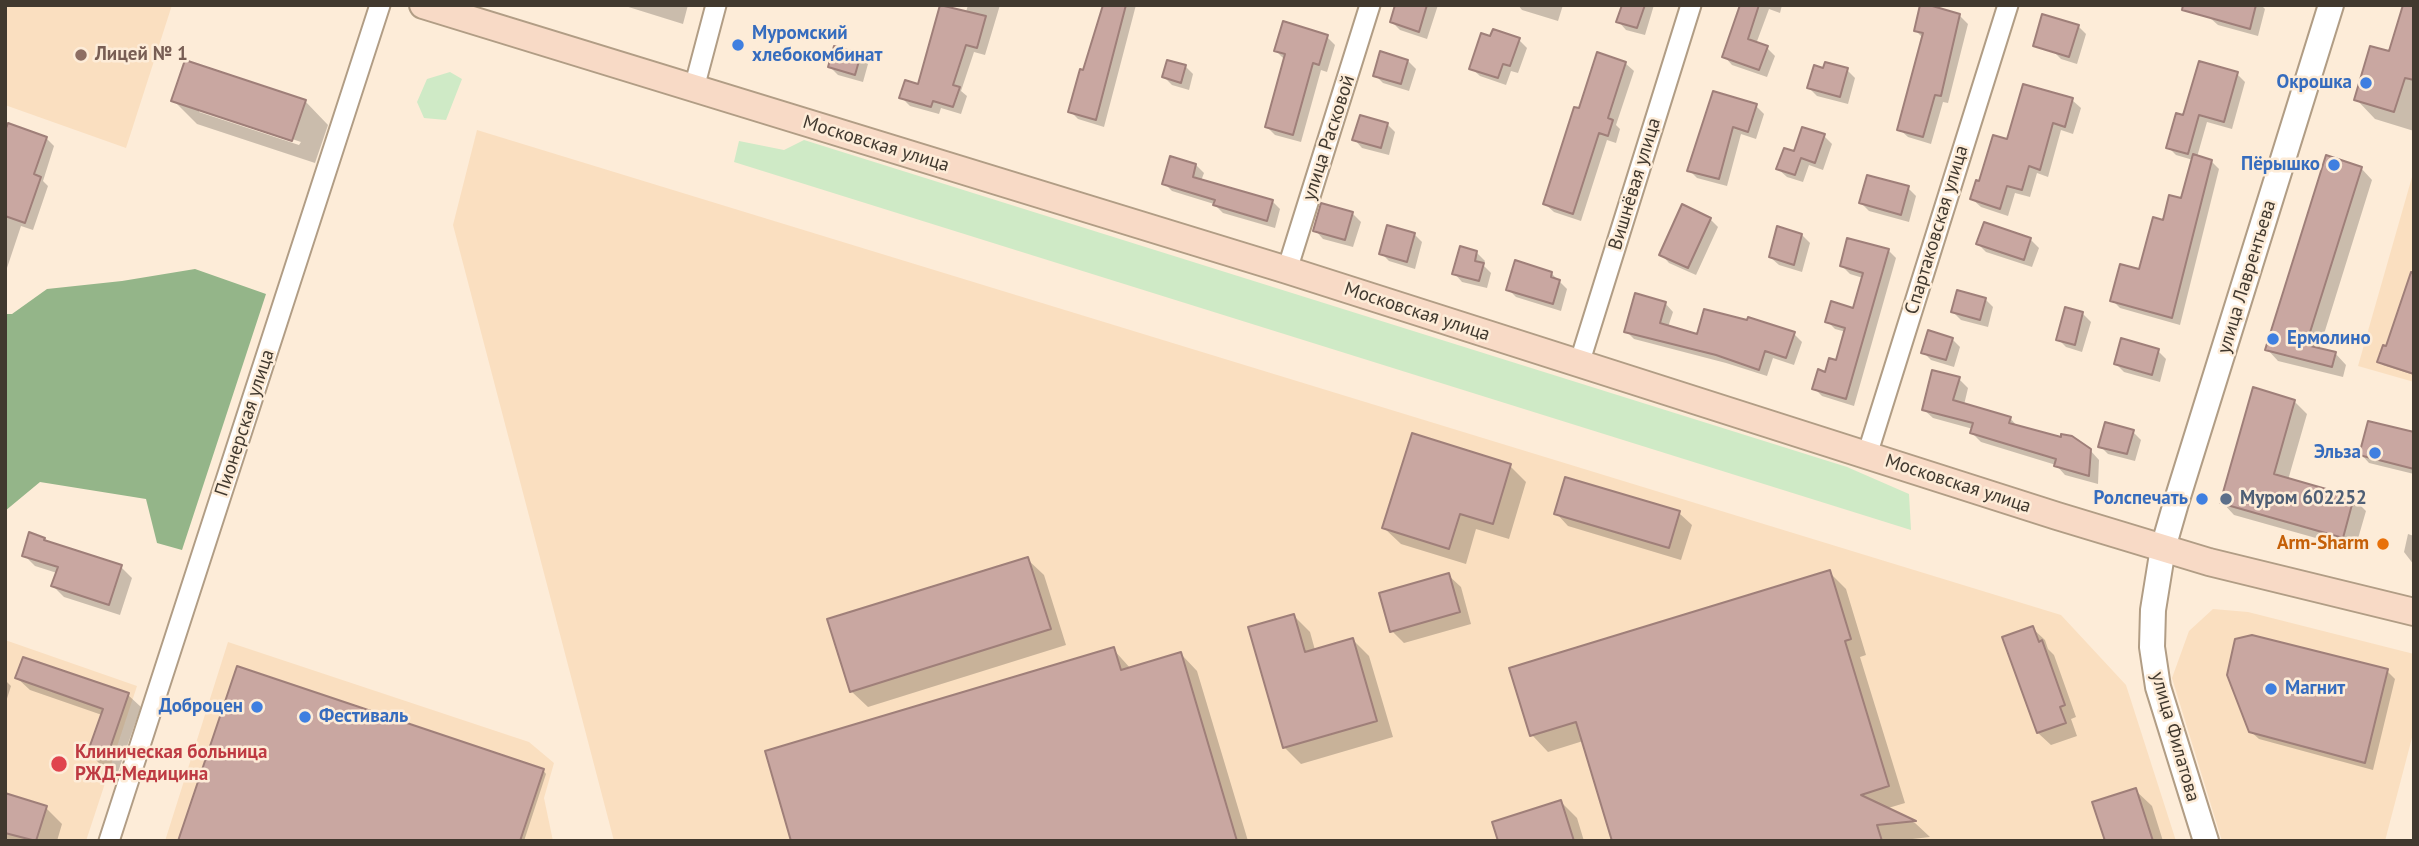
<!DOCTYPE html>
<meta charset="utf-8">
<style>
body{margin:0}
#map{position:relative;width:2419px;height:846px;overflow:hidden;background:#fdecd8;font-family:"PT Sans",sans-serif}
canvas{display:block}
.frame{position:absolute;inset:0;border:7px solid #41392f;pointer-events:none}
</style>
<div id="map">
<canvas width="2419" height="846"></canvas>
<div class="frame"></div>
</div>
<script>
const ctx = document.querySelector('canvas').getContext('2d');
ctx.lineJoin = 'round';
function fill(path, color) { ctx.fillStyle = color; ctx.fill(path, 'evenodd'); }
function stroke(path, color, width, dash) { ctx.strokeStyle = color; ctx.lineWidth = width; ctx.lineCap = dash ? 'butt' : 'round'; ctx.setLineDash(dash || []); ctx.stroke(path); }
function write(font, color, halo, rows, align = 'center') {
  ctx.font = font + ' "PT Sans",sans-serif'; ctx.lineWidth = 5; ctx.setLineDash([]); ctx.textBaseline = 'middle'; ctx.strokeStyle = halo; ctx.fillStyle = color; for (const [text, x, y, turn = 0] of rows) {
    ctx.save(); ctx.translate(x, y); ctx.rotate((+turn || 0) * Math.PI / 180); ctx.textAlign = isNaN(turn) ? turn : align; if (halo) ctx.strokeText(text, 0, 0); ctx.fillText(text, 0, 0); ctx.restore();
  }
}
fill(new Path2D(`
 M5 5H172L126 148 5 105Z
 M477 130 2061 615 2126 685 2176 841H614L453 225Z
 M2414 170V382L2358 366Z
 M2213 609 2248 612 2414 654V730L2385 841H2222L2172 678 2189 631Z
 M5 640 137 686 86 841H5Z
 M228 642 529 742 554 763 544 798 553 841H165Z`), '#fadfc0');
fill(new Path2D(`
 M450 72 462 79 446 120 424 118 417 102 427 79Z
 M804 140 1847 467 1909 494 1911 530 734 162 739 141 784 150Z`), '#cfeac6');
fill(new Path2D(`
 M195 269 266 294 182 550 157 543 146 499 40 482 5 511V314H12L47 289 122 281Z`), '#94b589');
fill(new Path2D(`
 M622 5H688L683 24Z
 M968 5H1000L985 55 974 52 961 91 967 96 961 114 941 108 939 114 910 106 901 97 919 86 966 12Z
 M1104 5H1136L1104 127 1078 119 1070 111Z
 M1397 5H1438L1427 39 1400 30 1392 22Z
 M1518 5H1563L1558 21 1522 10Z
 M1624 5H1654L1645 35 1626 30 1618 21Z
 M1744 5H1782L1780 13 1769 9 1756 44 1767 48 1775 56 1767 77 1732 65 1724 56Z
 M2228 5H2261L2265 9 2258 36 2218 25 2209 17Z
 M2414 5V131L2375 119 2356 99 2390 53Z
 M1959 15 1968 24 1948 103 1943 102 1931 144 1908 137 1899 129 1923 38 1915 30Z
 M2078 26 2086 34 2077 64 2061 59 2053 51Z
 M1327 37 1335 45 1327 72 1321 70 1301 142 1275 135 1267 127 1284 59 1276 51Z
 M1519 40 1527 48 1518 73 1511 71 1506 85 1480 76 1471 68Z
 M860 56 868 64 863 82 838 75 830 67Z
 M1408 61 1416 69 1409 91 1383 83 1375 75Z
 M1625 63 1634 71 1616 125 1620 129 1616 143 1607 140 1581 221 1554 212 1545 204 1580 111Z
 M1185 66 1193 74 1189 90 1172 85 1164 77Z
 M1847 70 1855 78 1848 104 1817 96 1809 88Z
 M2237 74 2245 82 2232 129 2207 122 2197 157 2211 161 2219 169 2180 325 2120 308 2112 300 2141 271 2164 222 2182 200 2193 160 2176 155 2168 147 2184 117Z
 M1714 93 1756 106 1764 114 1756 139 1741 134 1727 186 1697 178 1689 170Z
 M173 100 305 101 328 125 315 163 197 124ZM199 108 301 142 299 145 199 112Z
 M2072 100 2081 108 2073 134 2061 130 2048 177 2037 173 2030 197 2015 193 2008 216 1981 207 1972 199 2008 141Z
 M1387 124 1395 132 1389 155 1362 148 1354 139Z
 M1824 136 1832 144 1823 170 1809 165 1803 182 1787 177 1778 169 1795 154Z
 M46 138 54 146 43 181 48 186 33 230 21 226 7 268 5 157Z
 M1196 165 1204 173 1201 181 1272 201 1280 209 1275 228 1223 213 1214 204 1172 191 1164 183Z
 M2361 168 2372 180 2319 350 2335 353 2346 365 2343 377 2278 361 2267 349Z
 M1908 188 1916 196 1909 222 1869 211 1861 203Z
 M1323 205 1353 214 1361 222 1353 247 1323 239 1315 230Z
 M1710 219 1718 227 1696 275 1669 263 1661 254Z
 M1414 234 1422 242 1415 269 1389 261 1381 253Z
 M1802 235 1810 243 1802 272 1779 265 1770 257Z
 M2030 239 2039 248 2032 267 1986 252 1978 244Z
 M1888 250 1896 258 1854 406 1822 396 1814 388 1837 362 1846 332 1835 329 1827 321 1854 310 1863 278 1850 274 1842 266Z
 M1477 253 1485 261 1483 265 1491 273 1487 288 1462 282 1454 273Z
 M1551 273 1567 289 1561 311 1516 297 1508 289Z
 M2414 285V375L2383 365 2379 361Z
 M1985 299 1993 307 1988 327 1961 320 1952 311Z
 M1665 303 1673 312 1668 327 1698 336 1794 334 1802 342 1794 365 1773 358 1767 376 1726 363 1634 339 1626 331Z
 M2066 309 2083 314 2091 322 2082 352 2066 347 2058 339Z
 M1952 339 1960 347 1954 367 1931 360 1923 352Z
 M2158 351 2166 359 2160 382 2124 372 2116 364Z
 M1959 379 1968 388 1964 405 2010 418 2018 427 2090 450 2099 460 2098 484 2065 475 2056 465 1981 442 1972 433 1973 429 1933 418 1923 409Z
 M2294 401 2307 414 2288 480 2353 498 2366 511 2355 549 2234 515 2222 502Z
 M2133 432 2141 440 2135 461 2108 454 2100 446Z
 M2414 434V474L2369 463 2361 454Z
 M1510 466 1526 482 1509 539 1476 529 1466 564 1401 544 1384 528Z
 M1556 513H1679L1692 525 1681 560 1568 526Z
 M2408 534 2414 536V565L2404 552Z
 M44 539 49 544 121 567 132 578 120 615 64 597 53 586 57 573 35 566 24 555Z
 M1027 559 1044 575 1066 645 868 707 851 691Z
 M1829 572 1846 589 1866 655 1860 657 1905 803 1885 809 1915 823 1930 837 1895 841H1614L1583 741 1548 752 1532 735Z
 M1448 575 1461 587 1471 624 1404 643 1392 631Z
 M1294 616 1310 632 1315 650 1353 640 1369 656 1393 737 1301 764 1284 747Z
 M2032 628 2045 640 2048 649 2054 655 2076 717 2071 719 2077 736 2051 745 2038 733 2005 638Z
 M1113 649 1131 669 1181 654 1197 671 1248 841H793Z
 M2387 671 2395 679 2373 770 2259 739 2250 731Z
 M17 678 128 695 141 707 118 772 102 766 89 753 102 715 30 690Z
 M5 680 11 686 5 705Z
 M543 770 546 774 524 841H180Z
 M2135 790 2152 806 2163 841H2107Z
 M5 795 46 808 62 824 57 841H5Z
 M1561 802 1577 818 1584 841H1500Z`), '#0003');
const building = new Path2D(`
 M940 5 986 16 977 48 966 45 953 85 960 87 953 107 933 101 931 107 899 98 905 80 918 84Z
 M1103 5H1126L1096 120 1068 112 1080 69 1083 70Z
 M1395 5H1427L1419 32 1390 22Z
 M1622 5H1645L1637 28 1616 22Z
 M1740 5H1759L1748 39 1768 46 1759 70 1722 57Z
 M1920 5H1929L1960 14 1941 96 1935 95 1923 137 1897 130 1923 33 1914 31Z
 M2183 5H2256L2250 29 2182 10Z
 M2403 5H2414V80L2405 78 2394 112 2354 100 2370 46 2389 51Z
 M2042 14 2079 25 2069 57 2033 46Z
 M1283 21 1328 35 1319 65 1313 63 1293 135 1265 127 1285 54 1274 51Z
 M1493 29 1520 38 1510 66 1503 64 1498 78 1469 69 1481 33 1490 36Z
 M834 46 861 54 855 75 828 67Z
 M1380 51 1408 60 1401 84 1373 76Z
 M1597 52 1626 62 1608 118 1613 120 1608 136 1599 133 1573 214 1543 204 1574 107 1579 108Z
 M185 60 306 100 292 141 171 101Z
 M1167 60 1186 65 1181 83 1162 77Z
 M2199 61 2238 72 2224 122 2199 115 2188 154 2166 148 2176 113 2183 115Z
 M1825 62 1848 68 1840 97 1807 88 1814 65 1823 68Z
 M2023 84 2073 98 2065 127 2053 123 2040 170 2029 166 2022 190 2007 186 2000 209 1970 199 1976 180 1979 181 1993 135 2007 139Z
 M1713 91 1757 104 1748 132 1733 127 1719 179 1687 171Z
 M1360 115 1388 123 1381 148 1352 140Z
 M8 123 47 137 34 174 41 177 25 223 5 216V131Z
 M1802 127 1825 134 1815 163 1801 158 1795 175 1776 169 1784 148 1794 151Z
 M2193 154 2212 160 2172 318 2110 301 2120 264 2139 269 2153 217 2163 220 2169 195 2181 198Z
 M2326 155 2362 167 2306 345 2336 352 2332 367 2265 350Z
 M1170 156 1196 164 1193 177 1273 200 1267 221 1213 205 1215 200 1162 184Z
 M1867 175 1909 186 1901 215 1859 203Z
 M1321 203 1353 212 1345 240 1313 231Z
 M1682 204 1711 218 1688 268 1659 255Z
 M1984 222 2031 238 2024 260 1976 244Z
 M1387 225 1415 233 1407 262 1379 254Z
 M1777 226 1802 234 1794 265 1769 257Z
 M1847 238 1889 249 1846 399 1812 389 1818 369 1825 372 1829 358 1836 360 1845 328 1825 322 1831 301 1853 308 1863 273 1840 266Z
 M1460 246 1477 251 1475 261 1484 263 1479 281 1452 274Z
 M1515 260 1552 272 1551 277 1560 280 1553 304 1506 290Z
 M2411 272 2414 273V374L2377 362 2383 345 2386 346Z
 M1957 290 1986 298 1980 320 1951 312Z
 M1635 293 1666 302 1660 323 1697 334 1704 309 1747 320 1748 317 1795 332 1786 358 1765 351 1759 370 1716 355 1624 332Z
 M2065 307 2083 312 2075 345 2056 340Z
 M1928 330 1953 338 1946 360 1921 353Z
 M2121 338 2159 349 2152 375 2114 364Z
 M1932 370 1960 377 1953 400 2011 417 2009 423 2061 437V434L2072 436 2091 449 2089 476 2054 466 2056 459 1970 433 1973 423 1922 410Z
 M2253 387 2295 400 2274 474 2354 497 2343 538 2220 503Z
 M2368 421 2414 432V469L2359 455Z
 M2105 422 2134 430 2127 454 2098 447Z
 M1412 433 1511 464 1493 524 1460 514 1449 549 1382 528Z
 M1565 477 1680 511 1669 548 1554 514Z
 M29 532 45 538 44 540 122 565 109 605 51 586 58 567 22 556Z
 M1028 557 1051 629 850 692 827 619Z
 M1830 570 1851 639 1845 641 1889 786 1861 795 1916 821 1877 825 1882 841H1612L1576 722 1530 736 1509 668Z
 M1449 573 1460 612 1390 632 1379 593Z
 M1294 614 1305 652 1353 638 1377 721 1283 748 1248 627Z
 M2033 626 2039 642 2042 640 2065 705 2060 707 2066 723 2037 733 2002 637Z
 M2252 635 2388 669 2365 763 2249 732 2227 675 2235 639Z
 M1114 647 1121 670 1181 652 1237 841H791L765 751Z
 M23 657 129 693 106 760 87 754 103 709 15 678Z
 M237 666 544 769 520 841H178Z
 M2136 788 2153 841H2105L2092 802Z
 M5 793 47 806 36 841 5 833Z
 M1561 800 1574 841H1498L1492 822Z`);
fill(building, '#c9a7a1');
stroke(building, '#9f7f79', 2);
const minor = new Path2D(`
 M694 88 716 5
 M1287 270 1370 5
 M1579 364 1691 5
 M1867 455 2008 5
 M109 841 380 5`);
const tertiary = new Path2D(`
 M2206 841 2158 687 2152 647 2153 610 2163 548 2176 503 2331 5`);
const secondary = new Path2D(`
 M423 5 1287 270 2057 516 2209 562 2414 612`);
stroke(minor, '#b19d85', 23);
stroke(tertiary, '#b19d85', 28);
stroke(secondary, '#b19d85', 30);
stroke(minor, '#fff', 19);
stroke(tertiary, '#fff', 24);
stroke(secondary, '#f8dac6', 26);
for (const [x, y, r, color] of [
 [738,45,7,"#3f7fe0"],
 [81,55,7,"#8d6e63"],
 [2366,83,7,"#3f7fe0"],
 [2334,165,7,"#3f7fe0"],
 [2273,339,7,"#3f7fe0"],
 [2375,453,7,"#3f7fe0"],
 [2202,499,7,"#3f7fe0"],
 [2226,499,7,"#5c6f8a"],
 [2383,544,7,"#e8710a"],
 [2271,689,7,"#3f7fe0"],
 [257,707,7,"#3f7fe0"],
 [305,717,7,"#3f7fe0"],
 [59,764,9,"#e0444e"]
]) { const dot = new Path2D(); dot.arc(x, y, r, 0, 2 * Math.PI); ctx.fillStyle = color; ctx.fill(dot); stroke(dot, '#fdecd8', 2.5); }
write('bold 19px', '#366cbe', '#fdecd8', [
 ["Муромский",752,34,"left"],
 ["хлебокомбинат",752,56,"left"],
 ["Окрошка",2352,83],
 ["Пёрышко",2320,165],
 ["Ермолино",2287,339,"left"],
 ["Эльза",2361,453],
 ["Ролспечать",2188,499],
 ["Магнит",2285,689,"left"],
 ["Доброцен",243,707],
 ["Фестиваль",319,717,"left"]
], 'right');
write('bold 19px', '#785e54', '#fdecd8', [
 ["Лицей № 1",95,55]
], 'left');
write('19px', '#41392f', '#fdecd8', [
 ["улица Расковой",1329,138,-72],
 ["Московская улица",876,144,17],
 ["Вишнёвая улица",1635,184,-73],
 ["Спартаковская улица",1937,230,-73],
 ["улица Лаврентьева",2247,277,-73],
 ["Московская улица",1417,312,18],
 ["Пионерская улица",245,423,-72],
 ["Московская улица",1958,484,18],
 ["улица Филатова",2175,737,74]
]);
write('bold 19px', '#4e5e75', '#fdecd8', [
 ["Муром 602252",2240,499]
], 'left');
write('bold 19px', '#c56008', '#fdecd8', [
 ["Arm-Sharm",2369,544]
], 'right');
write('bold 19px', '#be3a42', '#fdecd8', [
 ["Клиническая больница",75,753],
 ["РЖД-Медицина",75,775]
], 'left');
</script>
